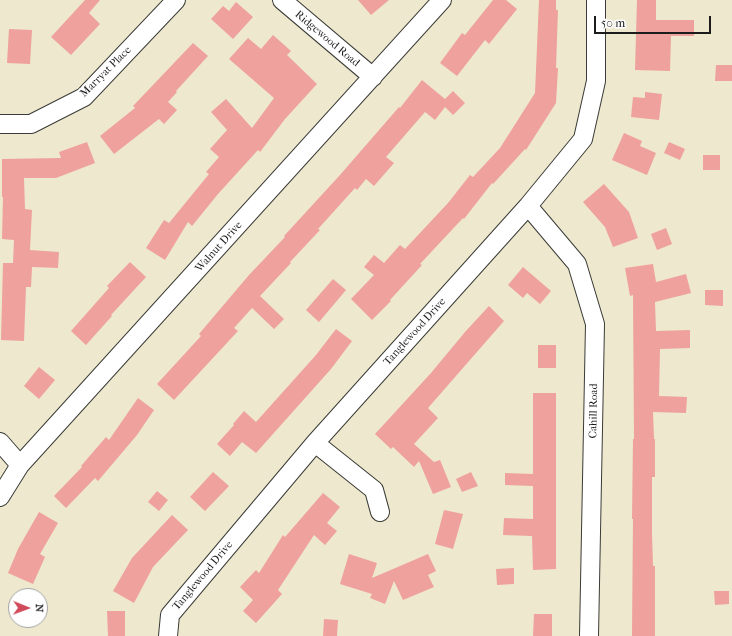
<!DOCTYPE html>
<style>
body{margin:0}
#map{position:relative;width:732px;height:636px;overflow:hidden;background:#ede8ce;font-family:"IM FELL French Canon",serif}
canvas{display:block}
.north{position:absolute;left:8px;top:588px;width:40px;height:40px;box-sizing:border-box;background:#fff;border:1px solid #a4a4a4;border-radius:50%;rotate:91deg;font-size:11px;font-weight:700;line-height:16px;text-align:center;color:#1c1c1c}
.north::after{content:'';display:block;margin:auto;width:14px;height:18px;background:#d1495b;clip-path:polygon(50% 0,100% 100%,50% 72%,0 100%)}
.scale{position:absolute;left:594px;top:16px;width:117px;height:18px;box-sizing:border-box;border:2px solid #1c1c1c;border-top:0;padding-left:5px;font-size:12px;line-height:14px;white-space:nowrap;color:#1c1c1c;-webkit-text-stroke:3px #fff;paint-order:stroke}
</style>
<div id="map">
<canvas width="732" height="636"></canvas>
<div class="north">N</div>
<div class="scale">50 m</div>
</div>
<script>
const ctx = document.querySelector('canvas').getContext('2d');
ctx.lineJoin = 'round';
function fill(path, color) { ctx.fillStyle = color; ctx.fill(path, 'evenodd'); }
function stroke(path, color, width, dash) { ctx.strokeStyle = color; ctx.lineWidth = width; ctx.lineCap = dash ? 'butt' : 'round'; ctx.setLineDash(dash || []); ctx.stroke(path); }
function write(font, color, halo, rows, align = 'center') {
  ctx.font = font + ' "IM FELL French Canon",serif'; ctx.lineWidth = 4; ctx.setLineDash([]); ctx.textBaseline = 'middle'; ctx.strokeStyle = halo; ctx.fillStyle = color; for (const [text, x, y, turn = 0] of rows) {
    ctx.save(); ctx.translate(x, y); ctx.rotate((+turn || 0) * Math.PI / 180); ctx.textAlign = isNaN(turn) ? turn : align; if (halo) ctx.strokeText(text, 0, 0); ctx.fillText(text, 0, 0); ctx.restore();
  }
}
fill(new Path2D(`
 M85 0H100L89 13 100 24 71 55 51 37Z
 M358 0H389L371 15Z
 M493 0H506L517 9 489 44 485 40 457 76 440 63 462 33 465 35Z
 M539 0H556V10H558L556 68H558L556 103 526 150 525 149 493 184 492 183 464 219 463 218 420 264 422 265 390 300 391 301 372 320 351 299 374 275 364 267 374 255 384 263 400 245 405 249 448 203 470 175 473 177 500 148 535 93Z
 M637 0H656V20H694V36H671L670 71 635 70Z
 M236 2 253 17 233 39 211 19 223 6 229 11Z
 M9 29 32 30 30 64 7 63Z
 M273 35 291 51 287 55 317 84 285 119 260 152 258 150 218 194 192 226 188 222 165 260 146 248 164 220 169 223 209 174 206 172 219 157 210 149 227 130 211 112 226 99 252 128 274 98 229 59 248 38 261 49Z
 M193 43 208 56 176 91 177 92 168 102 177 110 164 124 159 119 114 154 100 136 135 108 133 106Z
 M716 65H732V81H715Z
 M422 80 445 99 453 91 465 103 453 115 445 107 435 120 425 112 386 157 394 163 374 186 366 179 357 190 355 188 318 229 320 230 290 262 291 263 260 296 284 319 274 329 252 308 234 328 238 331 174 400 157 384 201 336 199 334 249 275 285 237 284 236 340 175 399 107 400 108Z
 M645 92 662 94 659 120 631 117 633 97 645 98Z
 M624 133 642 141 640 146 656 153 647 175 612 160Z
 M87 142 95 163 56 178H24L25 209 32 210 30 250 59 252 58 268 32 267 31 287H26L24 341 1 340 3 263H13L14 240 2 239 3 197H2V159L61 158 59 152Z
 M669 142 685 149 680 160 664 153Z
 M703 155H720V170H703Z
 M604 184 629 212 638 238 613 247 605 227 583 202Z
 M666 228 672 244 657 250 651 234Z
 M130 262 146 277 111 315 112 316 86 345 71 331 109 288 107 286Z
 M653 264 656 282 686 274 691 293 655 302 656 331 690 330V348L660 349 659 396 687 397 686 413 653 412 654 439H655V477H652V533L653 566H655V636H632L633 519H632L633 439H634L633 295 630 296 625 268Z
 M523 267 551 291 540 304 527 293 523 298 508 285Z
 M333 279 346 290 319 322 306 310Z
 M705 290H723V306L705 305Z
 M489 306 504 321 428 408 438 418 414 444 434 462 440 460 451 487 433 494 419 461 414 467 393 447 391 449 375 434 431 373 465 332Z
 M336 329 352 341 331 369 256 453 242 442 230 456 217 444 234 425 233 424 244 411 256 422 316 355Z
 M538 345H556V368H538Z
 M39 367 55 380 39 399 24 386Z
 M533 393H556V569L533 570 532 536 503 535 504 518 533 519V486L505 485V473L533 474Z
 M138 398 154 410 137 435 98 481 95 478 66 508 54 496 82 467 81 466 106 437 109 440Z
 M213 472 229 486 205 511 190 497Z
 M471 472 478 486 462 492 456 479Z
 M157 491 168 500 159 511 148 502Z
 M323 493 340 507 327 523 337 531 325 545 314 535 278 590 282 594 256 623 243 611 253 600 240 587 256 570 259 573 283 535 285 537Z
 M444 510 463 514 453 549 435 544Z
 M39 512 58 523 40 554 45 557 33 584 8 573 18 549Z
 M172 515 188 530 153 567 134 603 113 591 132 558Z
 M349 554 377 563 372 578 428 554 436 571 428 575 434 587 403 600 394 581 385 604 370 598 372 594 340 584Z
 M514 568V584L497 585 496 569Z
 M714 591H729V604L715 605Z
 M107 611H125V636H108Z
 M534 614H552V636H533Z
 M324 619 338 620 337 636H323Z`), '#efa19d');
const minor = new Path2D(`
 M282 0 373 77
 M0 124H31L84 97 176 0
 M528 206 577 264 595 324 589 636
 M0 442 20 465
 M315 443 374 490 380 512
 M0 497 20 465 442 0
 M168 636 170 615 315 443 528 206 583 139 596 81V0`);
stroke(minor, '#3b3b37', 20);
stroke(minor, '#fff', 18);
write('11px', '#1c1c1c', '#fff', [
 ["Ridgewood Road",327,39,40],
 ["Marryat Place",106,72,-45],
 ["Walnut Drive",219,247,-48],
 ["Tanglewood Drive",415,332,-48],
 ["Cahill Road",594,411,-89],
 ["Tanglewood Drive",203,576,-50]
]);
</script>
